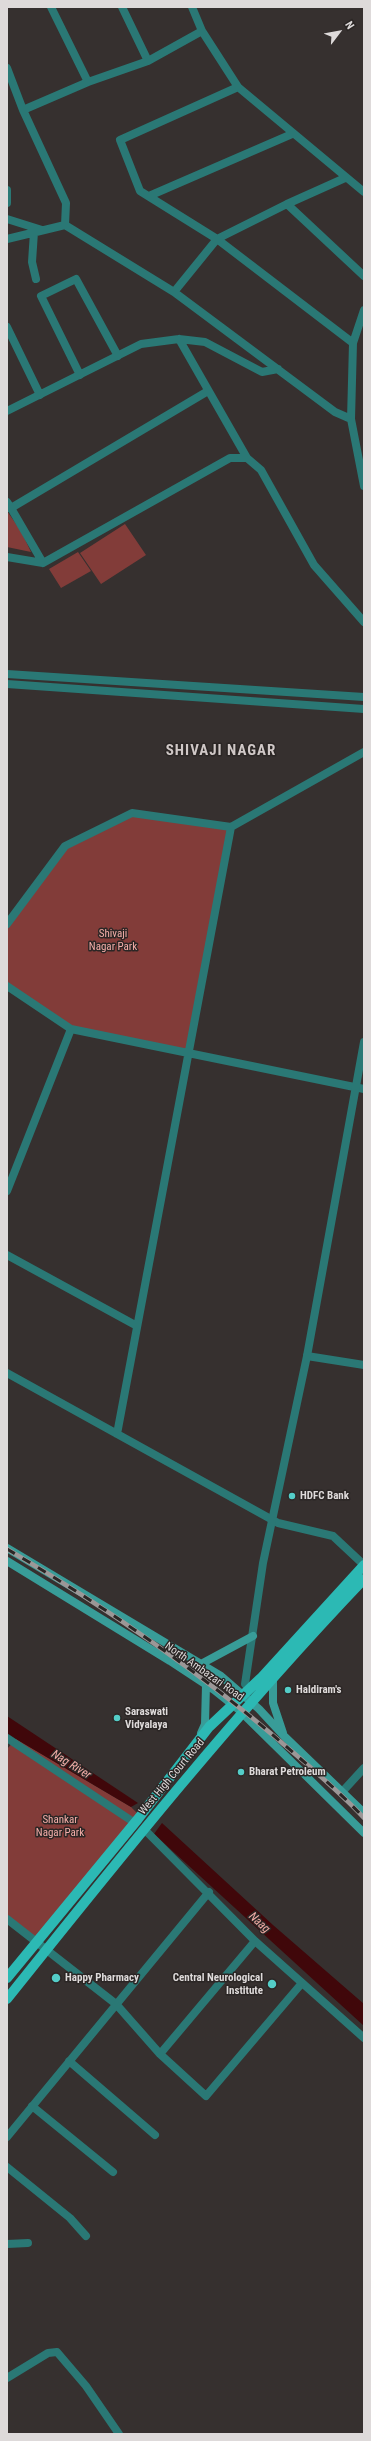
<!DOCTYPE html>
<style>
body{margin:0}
#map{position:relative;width:371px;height:2441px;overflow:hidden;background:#36302f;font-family:"Roboto Condensed",sans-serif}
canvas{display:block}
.frame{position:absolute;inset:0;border:8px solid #dedada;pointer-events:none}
.north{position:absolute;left:319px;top:12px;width:40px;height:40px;-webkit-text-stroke:3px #2b2625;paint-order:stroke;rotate:58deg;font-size:11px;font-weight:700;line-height:16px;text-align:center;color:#dedada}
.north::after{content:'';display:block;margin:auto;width:14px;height:18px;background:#dedada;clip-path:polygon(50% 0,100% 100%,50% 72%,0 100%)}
</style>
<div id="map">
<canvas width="371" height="2441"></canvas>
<div class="frame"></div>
<div class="north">N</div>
</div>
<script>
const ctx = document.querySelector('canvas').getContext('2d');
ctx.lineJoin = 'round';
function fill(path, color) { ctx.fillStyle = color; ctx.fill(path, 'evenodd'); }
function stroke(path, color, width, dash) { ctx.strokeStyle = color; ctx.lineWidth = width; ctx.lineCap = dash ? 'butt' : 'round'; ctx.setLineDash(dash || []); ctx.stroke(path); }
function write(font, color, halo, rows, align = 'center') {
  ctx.font = font + ' "Roboto Condensed",sans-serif'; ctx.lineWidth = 3; ctx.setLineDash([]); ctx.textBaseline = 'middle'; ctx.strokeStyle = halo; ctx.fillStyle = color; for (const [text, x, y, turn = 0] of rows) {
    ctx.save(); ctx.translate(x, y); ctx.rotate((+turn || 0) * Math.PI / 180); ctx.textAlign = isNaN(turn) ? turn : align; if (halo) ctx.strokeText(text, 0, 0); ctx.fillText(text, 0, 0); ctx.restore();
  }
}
fill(new Path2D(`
 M7 511 21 531 31 552 7 547Z
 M125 524 146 555 101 584 80 553Z
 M78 552 91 571 61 588 49 569Z
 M132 813 230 827 188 1052 71 1029 7 985V924L65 847Z
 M16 1739 131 1807 138 1814 35 1939 7 1916V1749Z`), '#823c39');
fill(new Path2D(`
 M7 1716 138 1803 131 1807 16 1739 7 1733Z
 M162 1823 273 1925 364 2004V2026L154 1834Z`), '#40070a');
stroke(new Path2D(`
 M51 7 88 82
 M122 7 148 61
 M192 7 202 31
 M7 68 23 110 66 203 65 225 174 292 335 412 351 419 364 486
 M23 110 88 82 148 61 202 31 238 87
 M7 190V203
 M364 192 238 87 120 140 140 191 217 239 287 204 364 276
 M149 196 292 134
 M287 204 345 178
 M7 219 42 230
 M34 232 32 262 36 279
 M7 239 65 225
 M174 292 217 239 353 343
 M7 327 40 395
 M179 339 247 458
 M80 375 41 296 76 279 118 356
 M7 411 141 344 179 339 205 342 262 372 278 369
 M351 419 353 343 364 310
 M7 502 11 508 208 391
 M7 508H11L43 563
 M7 557 43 563 230 458H247L261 470 314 565 364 622
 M7 924 65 846 132 813 231 827 364 752
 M7 986 71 1029 364 1089
 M7 1191 71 1029
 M7 1255 137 1326
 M307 1356 364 1365
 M7 1373 278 1523 333 1536 364 1565
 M117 1434 231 827
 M7 1738 135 1823
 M343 1791 364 1768
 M144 1829 255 1941 364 2038
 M7 1919 116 2004 160 2054 206 2096 302 1983
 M160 2054 255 1941
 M69 2061 155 2135
 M32 2106 113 2172
 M7 2137 209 1892
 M7 2167 70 2218 86 2236
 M7 2244 28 2243
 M7 2378 48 2353 57 2352 86 2386 119 2434`), '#2a7875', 8);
stroke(new Path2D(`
 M7 674 364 697
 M7 684 364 709
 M253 1694 245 1684 263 1563 307 1356 364 1042`), '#2a7875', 8);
stroke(new Path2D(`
 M7 1548 221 1676 259 1709 284 1736 364 1813
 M7 1561 170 1661 214 1690 239 1710 364 1833
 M201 1664 253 1636
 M273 1678V1703L283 1733
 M201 1733 205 1724 206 1685`), '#389c98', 8);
stroke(new Path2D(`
 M7 1978 138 1819 209 1727 261 1678 364 1565
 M7 1999C122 1855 237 1712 364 1579`), '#2cb9b4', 10);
const rail = new Path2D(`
 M7 1549C104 1606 196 1669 281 1742 310 1767 339 1791 364 1818`);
stroke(rail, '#9c9797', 4.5);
stroke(rail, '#2b2625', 3, [9]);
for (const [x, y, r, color] of [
 [292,1496,4,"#54cdc8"],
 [288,1690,4,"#54cdc8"],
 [117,1718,4,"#54cdc8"],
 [241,1772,4,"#54cdc8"],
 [56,1978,5,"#54cdc8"],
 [272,1984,5,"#54cdc8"]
]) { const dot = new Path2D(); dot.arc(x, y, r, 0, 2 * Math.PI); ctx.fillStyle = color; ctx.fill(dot); stroke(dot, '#2b2625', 1.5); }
write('11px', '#f4aea9', '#2b2625', [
 ["Shivaji",113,934],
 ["Nagar Park",113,947],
 ["Shankar",60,1820],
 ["Nagar Park",60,1833]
]);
write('bold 11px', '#dedada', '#2b2625', [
 ["HDFC Bank",300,1496],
 ["Haldiram's",296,1690],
 ["Saraswati",125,1712],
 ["Vidyalaya",125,1725],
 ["Bharat Petroleum",249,1772],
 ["Happy Pharmacy",65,1978],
 ["Central Neurological",263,1978,"right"],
 ["Institute",263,1991,"right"]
], 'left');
write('11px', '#dedada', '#2b2625', [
 ["North Ambazari Road",204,1672,35],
 ["West High Court Road",172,1777,-50]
]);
write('italic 12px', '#f4aea8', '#2b2625', [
 ["Nag River",71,1765,32],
 ["Naag",259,1923,43]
]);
ctx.letterSpacing = '1px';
write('bold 15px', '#d0c8c7', '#2b2625', [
 ["SHIVAJI NAGAR",221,751]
]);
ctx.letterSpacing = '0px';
</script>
